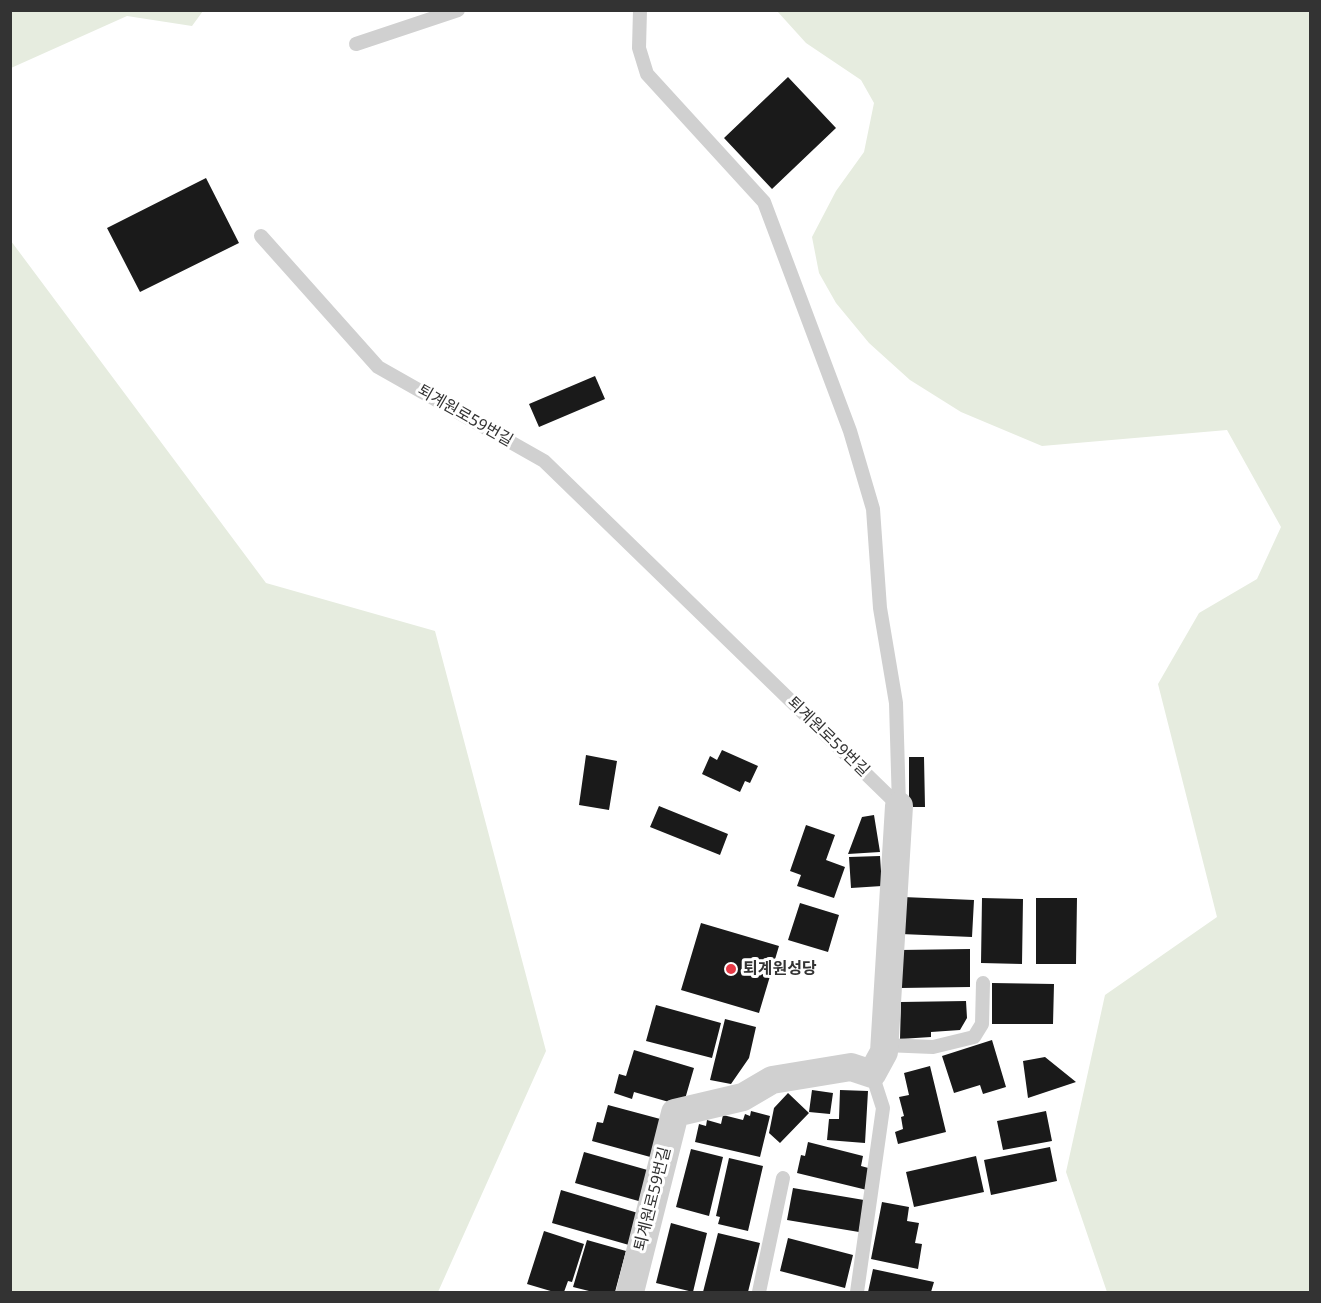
<!DOCTYPE html>
<meta charset="utf-8">
<style>
body{margin:0}
#map{position:relative;width:1321px;height:1303px;overflow:hidden;background:#fff;font-family:"Noto Sans",sans-serif}
canvas{display:block}
.frame{position:absolute;inset:0;border:12px solid #333;pointer-events:none}
</style>
<div id="map">
<canvas width="1321" height="1303"></canvas>
<div class="frame"></div>
</div>
<script>
const ctx = document.querySelector('canvas').getContext('2d');
ctx.lineJoin = 'round';
function fill(path, color) { ctx.fillStyle = color; ctx.fill(path, 'evenodd'); }
function stroke(path, color, width, dash) { ctx.strokeStyle = color; ctx.lineWidth = width; ctx.lineCap = dash ? 'butt' : 'round'; ctx.setLineDash(dash || []); ctx.stroke(path); }
function write(font, color, halo, rows, align = 'center') {
  ctx.font = font + ' "Noto Sans","Noto Sans KR",sans-serif'; ctx.lineWidth = 6; ctx.setLineDash([]); ctx.textBaseline = 'middle'; ctx.strokeStyle = halo; ctx.fillStyle = color; for (const [text, x, y, turn = 0] of rows) {
    ctx.save(); ctx.translate(x, y); ctx.rotate((+turn || 0) * Math.PI / 180); ctx.textAlign = isNaN(turn) ? turn : align; if (halo) ctx.strokeText(text, 0, 0); ctx.fillText(text, 0, 0); ctx.restore();
  }
}
fill(new Path2D(`
 M10 11 11 10 203 11 192 26 127 16 11 68Z
 M777 11H1310V1292H1107L1066 1172 1105 995 1217 917 1158 684 1199 613 1257 579 1281 527 1227 430 1042 446 961 412 910 380 869 343 836 303 819 273 812 237 836 191 864 152 874 103 861 80 806 43Z
 M11 241 266 583 435 631 546 1051 438 1292H11Z`), '#e6ecdf');
fill(new Path2D(`
 M788 77 836 128 772 189 724 138Z
 M206 178 239 243 140 292 107 228Z
 M595 376 605 399 539 427 529 404Z
 M722 750 758 766 750 783 745 781 740 792 702 774 710 756 717 760Z
 M586 755 617 761 609 810 579 805Z
 M909 757H924L925 807H909Z
 M659 806 728 834 720 855 650 827Z
 M874 815 880 852 848 854 862 817Z
 M806 825 835 835 826 860 845 867 834 898 797 886 801 875 790 871Z
 M880 856 882 886 851 888 849 857Z
 M903 897 974 900 972 937 901 934Z
 M982 898 1023 899 1022 964 981 963Z
 M1036 898H1077L1076 964H1036Z
 M800 903 839 915 828 952 788 940Z
 M701 923 779 946 759 1013 681 990Z
 M970 949V987L900 988V950Z
 M992 983 1054 984 1053 1024H992Z
 M966 1001 967 1018 960 1030 931 1032V1037L900 1039 901 1002Z
 M656 1005 721 1023 712 1058 646 1041Z
 M725 1019 756 1027 749 1058 731 1084 710 1080Z
 M992 1040 1006 1087 983 1094 980 1085 954 1093 942 1056Z
 M634 1050 694 1068 683 1106 634 1092 632 1099 614 1093 619 1074 626 1076Z
 M1045 1057 1076 1082 1028 1098 1023 1061Z
 M930 1066 946 1132 898 1144 895 1132 903 1129 901 1117 904 1116 899 1097 909 1095 904 1073Z
 M812 1090 833 1093 830 1114 809 1112Z
 M840 1090 868 1091 865 1143 827 1140 829 1119H839Z
 M788 1093 809 1113 780 1143 769 1133 774 1108Z
 M608 1105 664 1120 654 1158 592 1141 597 1122 603 1123Z
 M751 1111 770 1116 760 1157 695 1142 699 1124 706 1126 707 1120 721 1124 723 1115 743 1120 745 1114 750 1116Z
 M1046 1111 1052 1141 1003 1150 997 1121Z
 M808 1142 863 1156 861 1166 872 1169 867 1190 797 1173 801 1155 805 1156Z
 M1050 1147 1057 1181 991 1195 984 1160Z
 M691 1149 723 1157 709 1216 676 1207Z
 M584 1152 651 1171 642 1202 575 1183Z
 M976 1156 984 1192 914 1207 906 1172Z
 M729 1158 763 1166 748 1231 718 1224 720 1217 716 1216Z
 M793 1188 864 1200 859 1232 787 1220Z
 M561 1190 638 1213 629 1245 552 1223Z
 M882 1202 909 1207 907 1221 919 1223 915 1243 922 1244 918 1269 871 1259Z
 M671 1223 707 1233 693 1292 656 1283Z
 M544 1231 584 1244 572 1282 568 1281 564 1292H554L527 1284Z
 M718 1233 760 1243 748 1292H703Z
 M788 1238 853 1255 845 1288 780 1271Z
 M587 1240 626 1251 615 1292H593L573 1287Z
 M873 1269 934 1282 931 1292H868Z`), '#1a1a1a');
stroke(new Path2D(`
 M640 10 639 48 647 74 764 202 850 431 873 509 880 608 896 703 899 806
 M356 44 458 10
 M261 236 378 367 544 461 899 806
 M884 1045 933 1047 974 1037 982 1024 983 983
 M759 1292 783 1178
 M857 1292 883 1108 872 1074`), '#d0d0d0', 14);
stroke(new Path2D(`
 M630 1292 675 1113 743 1097 772 1080 851 1067 872 1074 884 1052 899 806`), '#d0d0d0', 28);
for (const [x, y, r, color] of [
 [731,969,6,"#e63946"]
]) { const dot = new Path2D(); dot.arc(x, y, r, 0, 2 * Math.PI); ctx.fillStyle = color; ctx.fill(dot); stroke(dot, '#fff', 2); }
write('16px', '#333', '#fff', [
 ["퇴계원로59번길",465,416,30],
 ["퇴계원로59번길",828,737,44],
 ["퇴계원로59번길",653,1199,-76]
]);
write('bold 16px', '#333', '#fff', [
 ["퇴계원성당",743,969]
], 'left');
</script>
